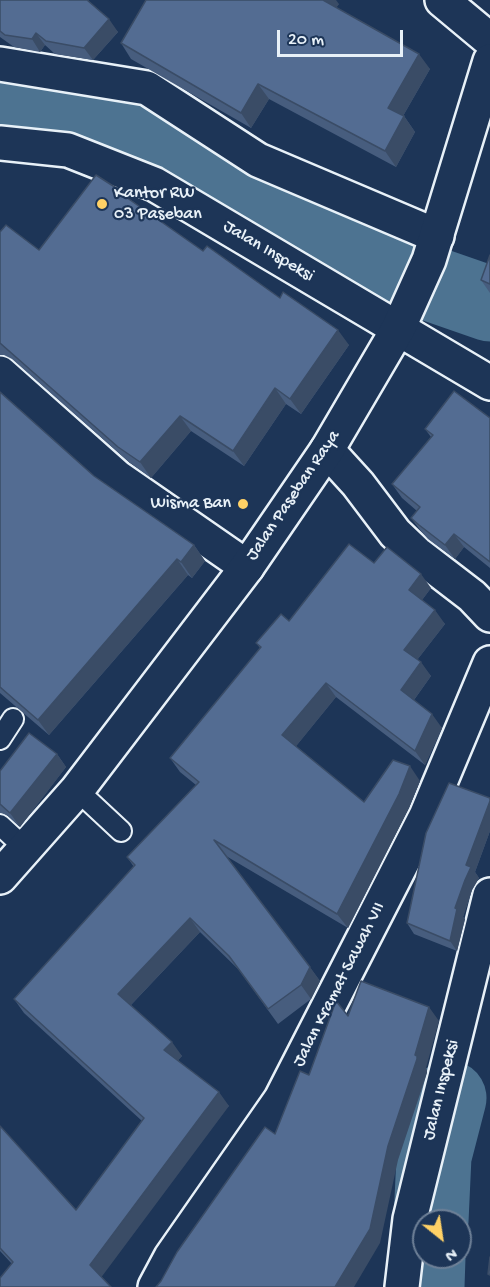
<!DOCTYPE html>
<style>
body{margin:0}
#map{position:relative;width:490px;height:1287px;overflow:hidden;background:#1d3557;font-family:"Gochi Hand",sans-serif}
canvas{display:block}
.north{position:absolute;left:412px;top:1209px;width:60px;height:60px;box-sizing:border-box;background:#1d3557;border:2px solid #6e8097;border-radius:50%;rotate:150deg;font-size:16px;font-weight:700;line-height:24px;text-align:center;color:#e8f1f8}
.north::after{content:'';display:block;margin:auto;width:21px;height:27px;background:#ffd166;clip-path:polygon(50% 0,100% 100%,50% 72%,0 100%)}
.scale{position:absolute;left:277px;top:30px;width:126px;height:27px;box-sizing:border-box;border:3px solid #e8f1f8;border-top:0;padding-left:8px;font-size:18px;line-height:21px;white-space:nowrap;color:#e8f1f8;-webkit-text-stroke:4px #1d3557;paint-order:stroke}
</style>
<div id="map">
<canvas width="490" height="1287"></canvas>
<div class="north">N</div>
<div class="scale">20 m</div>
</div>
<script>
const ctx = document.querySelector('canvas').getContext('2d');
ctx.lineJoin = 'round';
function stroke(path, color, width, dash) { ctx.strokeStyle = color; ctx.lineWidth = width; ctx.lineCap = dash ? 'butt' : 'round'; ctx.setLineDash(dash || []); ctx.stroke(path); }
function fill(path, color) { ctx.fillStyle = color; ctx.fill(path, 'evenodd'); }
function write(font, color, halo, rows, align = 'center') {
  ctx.font = font + ' "Gochi Hand",sans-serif'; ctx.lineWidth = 4.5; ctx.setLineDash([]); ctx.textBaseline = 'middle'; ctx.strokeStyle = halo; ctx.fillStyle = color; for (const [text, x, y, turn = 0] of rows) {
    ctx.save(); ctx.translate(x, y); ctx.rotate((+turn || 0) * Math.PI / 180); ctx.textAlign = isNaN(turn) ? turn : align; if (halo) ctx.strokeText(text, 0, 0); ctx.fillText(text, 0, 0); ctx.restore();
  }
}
stroke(new Path2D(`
 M0 112 117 128 320 245 490 304
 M431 1221 434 1156 449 1098
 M427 1287 428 1257`), '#4d7391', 75);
const lane = new Path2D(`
 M0 739 13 719
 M77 790 121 831
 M0 825 26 849`);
const street = new Path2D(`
 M442 0 490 40
 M0 64 147 88 258 160 437 236
 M0 143 68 150 154 184 490 383
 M0 373 117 477 247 567
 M327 450 358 484 395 533 416 553 472 596 490 615
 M155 1287 171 1257 281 1099 426 816 490 663
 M402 1287 410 1219 490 895`);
const secondary = new Path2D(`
 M0 877 77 790 247 567 327 450 398 329 429 260 490 61`);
stroke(lane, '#e8f1f8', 24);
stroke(street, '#e8f1f8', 38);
stroke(secondary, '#e8f1f8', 38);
stroke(lane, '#1d3557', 20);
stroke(street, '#1d3557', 33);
stroke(secondary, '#1d3557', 33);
fill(new Path2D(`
 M0 0H89L88 1 118 32 93 60 55 54 45 45 40 52 14 47 0 37Z
 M339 4 336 7 430 69 403 116H404L415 132 396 167 269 99 251 128 131 59 121 43Z
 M124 193 128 198 203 251 280 298 349 345 301 414 286 404 244 466 191 431 151 478 129 462 12 359 4 355H0V232L39 250Z
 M490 255V293L481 280Z
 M0 392 94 476 194 545 205 561 192 578 188 575 49 735 0 693Z
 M490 418V568L464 547 455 559 428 539 421 531 411 518 417 511 402 498 392 484 431 437 425 429Z
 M374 563 431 588 422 600 445 624 417 660 431 676 414 700 442 728 425 765 336 697 296 746 364 802 420 781 409 808 348 928 226 856 320 981 311 999 278 1024 239 970 200 932 131 1005 182 1056 178 1060 229 1106 12 1264 0 1251V1126L76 1210 142 1121 24 1013 14 999 134 867 127 857 196 785 180 772 170 758 260 648 256 643Z
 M57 754 66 767 20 827 8 816 2 813H0V771Z
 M490 798V831L475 872 479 878 472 890 463 917 465 919 457 951 414 934 407 923Z`), '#475d7e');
fill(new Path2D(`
 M322 0H336L339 4 332 14Z
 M109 19 118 32 93 60 84 48Z
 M36 33 45 45 40 52 32 39Z
 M419 54 430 69 399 123 388 108Z
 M258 84 269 99 251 128 241 113Z
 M404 116 415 132 396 167 385 151Z
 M338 330 349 345 301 414 290 399Z
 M275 388 286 404 244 466 233 451Z
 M180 416 191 431 151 478 140 462Z
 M454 534 464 547 455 559 445 545Z
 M194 545 205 561 192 578 181 562Z
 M177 559 188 575 49 735 38 720Z
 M421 574 431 588 419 604 409 590Z
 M435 610 445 624 414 664 404 650Z
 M421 662 431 676 411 704 401 690Z
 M326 683 336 697 293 750 282 735Z
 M432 714 442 728 425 765 415 751Z
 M57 754 66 767 20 827 10 813Z
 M410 766 420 781 409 808 348 928 337 914Z
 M490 801V831L475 872 479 878 472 890 463 917 465 919 457 951 450 941 455 908 466 865Z
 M190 918 200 932 128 1008 118 994Z
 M310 967 320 981 311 999 301 985Z
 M429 1007 439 1021 426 1068 427 1070V1073L398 1160 380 1243 354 1287H335L388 1146Z
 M172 1042 182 1056 175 1064 164 1050Z
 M219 1092 229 1106 100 1279 90 1265Z`), '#3a4c66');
const building = new Path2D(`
 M0 0H87L109 19 84 48 46 41 36 33 32 39 5 35 0 31Z
 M146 0H323L419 54 388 108 404 116 385 151 258 84 241 113 121 43Z
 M96 175 124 193 123 195 203 251 207 246 280 298 283 292 338 330 290 399 275 388 233 451 180 416 140 462 118 447 0 343V232L6 225 39 250Z
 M490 255V284L481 280Z
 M454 391 490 418V562L454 534 445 545 419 525 411 518 420 507 392 484 433 435 425 429Z
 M0 392 94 476 194 545 181 562 177 559 38 720 0 687Z
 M349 544 374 563 387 547 421 574 409 590 435 610 404 650 421 662 401 690 432 714 415 751 326 683 282 735 364 802 393 760 410 766 399 794 337 914 214 840 310 967 301 985 268 1009 229 956 190 918 118 994 172 1042 164 1050 219 1092 90 1265 111 1287H0V1278L13 1262 0 1248V1126L76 1210 144 1118 14 999 135 865 127 857 199 782 170 758 261 647 256 643 281 614 289 621Z
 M29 733 57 754 10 813 0 804V771Z
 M449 783 490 798V801L466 865 471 867 465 880 455 908 457 909 450 941 407 923 426 833Z
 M361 981 429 1007 415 1055 417 1056V1059L388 1146 370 1229 335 1287H156L161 1281 177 1252 265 1127 275 1134 300 1071 309 1075 336 1001 348 1016Z
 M490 1257V1275L488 1274Z`);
fill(building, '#536c92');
stroke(building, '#3a4c66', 1.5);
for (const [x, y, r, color] of [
 [102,204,6,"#ffd166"],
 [243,504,6,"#ffd166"]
]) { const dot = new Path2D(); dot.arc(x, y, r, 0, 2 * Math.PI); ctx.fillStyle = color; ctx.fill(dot); stroke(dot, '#1d3557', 2); }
write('18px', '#e8f1f8', '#1d3557', [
 ["Kantor RW",114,194],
 ["03 Paseban",114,215],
 ["Wisma Ban",231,504,"right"]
], 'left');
write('18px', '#e8f1f8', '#1d3557', [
 ["Jalan Inspeksi",268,252,31],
 ["Jalan Paseban Raya",294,496,-56],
 ["Jalan Kramat Sawah VII",340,985,-63],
 ["Jalan Inspeksi",442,1090,-76]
]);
</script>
